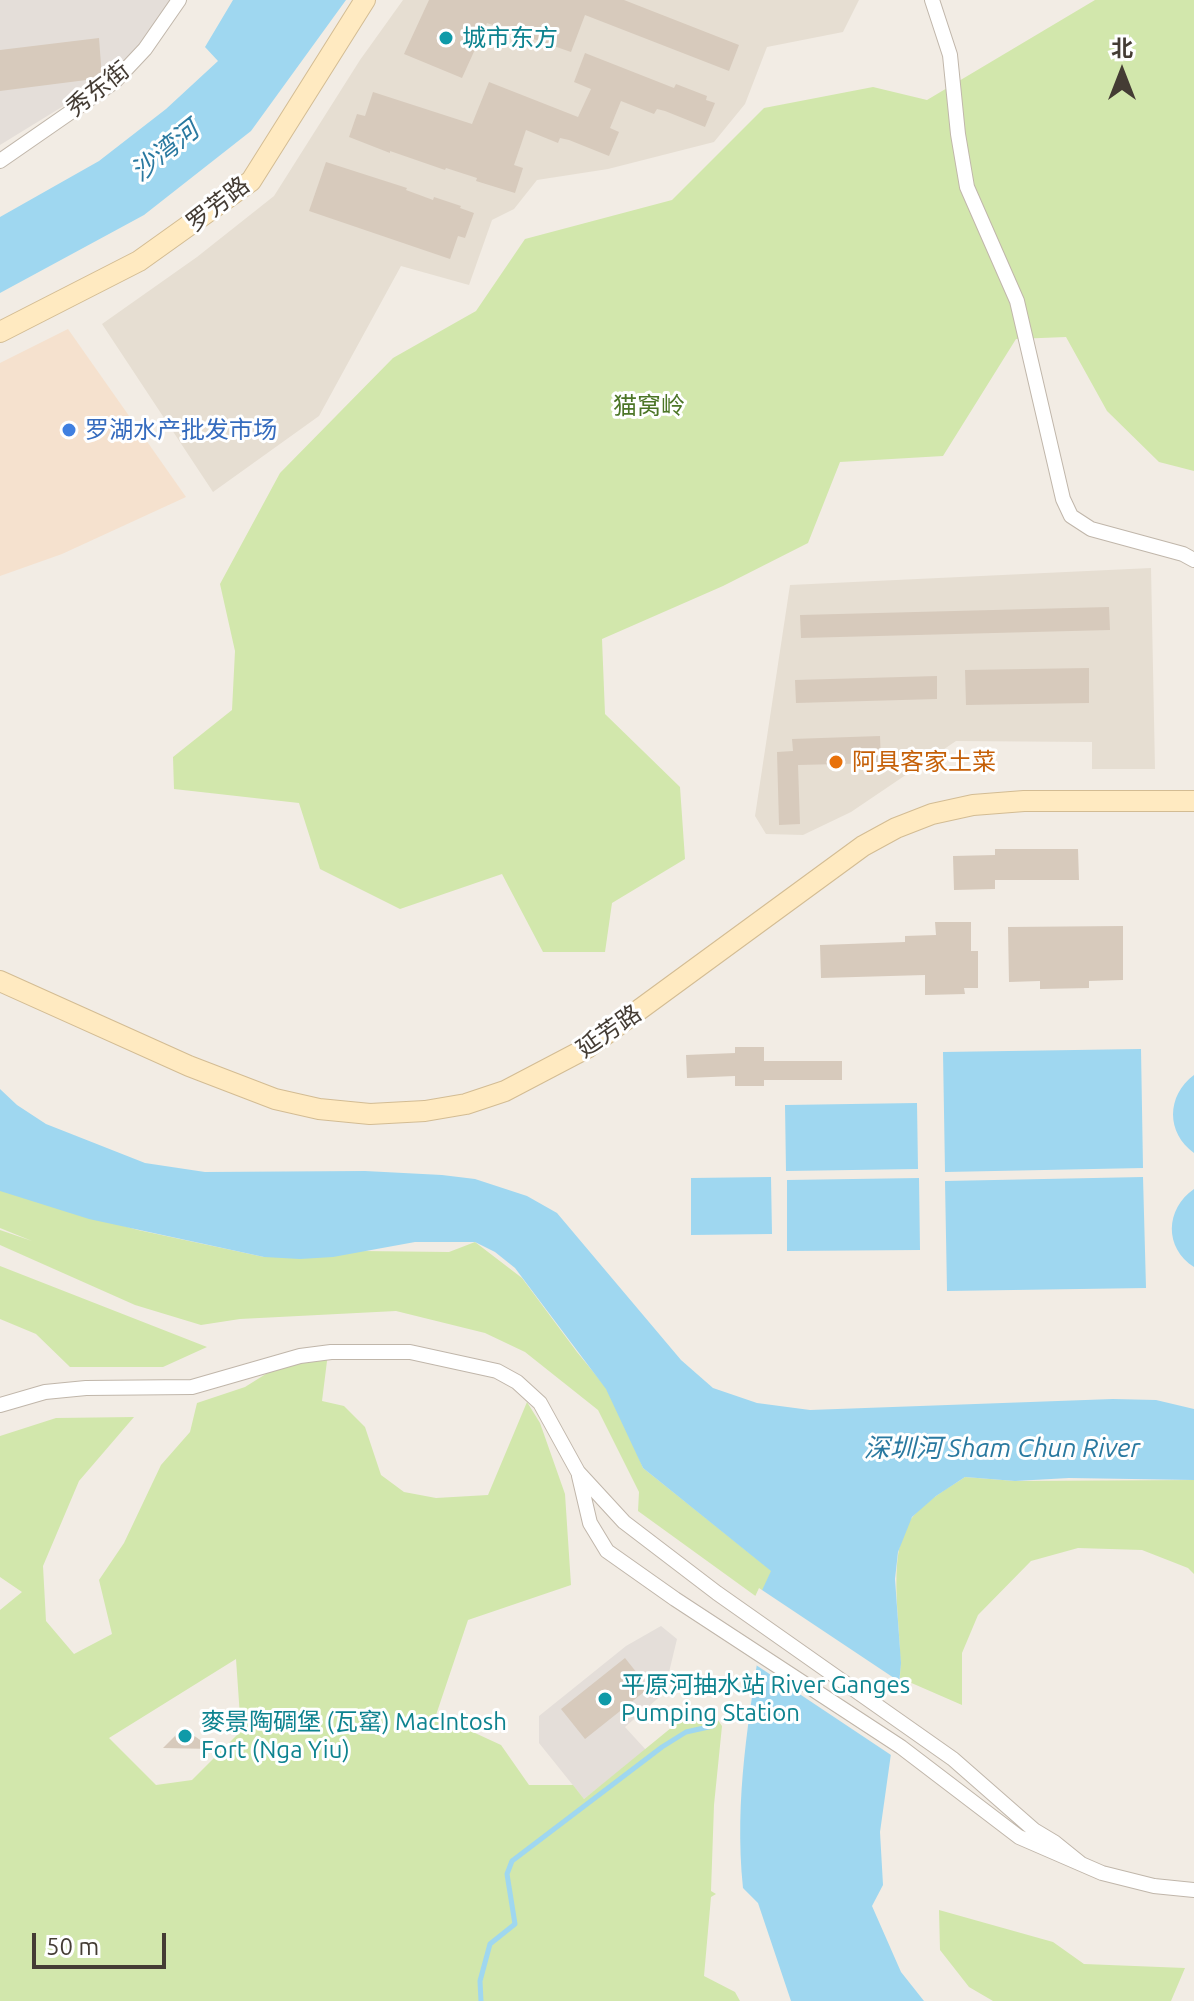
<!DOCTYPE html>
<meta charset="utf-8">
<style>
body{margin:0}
#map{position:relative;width:1194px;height:2001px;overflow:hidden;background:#f2ece4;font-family:Ubuntu,"Noto Sans SC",sans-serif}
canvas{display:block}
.north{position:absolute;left:1082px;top:32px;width:80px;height:80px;-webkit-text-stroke:6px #fff;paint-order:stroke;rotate:0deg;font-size:22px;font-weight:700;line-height:32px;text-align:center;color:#443c34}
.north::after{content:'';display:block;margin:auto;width:28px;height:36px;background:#443c34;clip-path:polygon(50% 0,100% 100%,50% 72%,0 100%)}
.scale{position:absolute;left:32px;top:1933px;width:134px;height:36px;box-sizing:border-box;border:4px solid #443c34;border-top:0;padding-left:10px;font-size:24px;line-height:28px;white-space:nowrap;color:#443c34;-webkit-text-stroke:6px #fff;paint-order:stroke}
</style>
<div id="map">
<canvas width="1194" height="2001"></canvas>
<div class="north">北</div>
<div class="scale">50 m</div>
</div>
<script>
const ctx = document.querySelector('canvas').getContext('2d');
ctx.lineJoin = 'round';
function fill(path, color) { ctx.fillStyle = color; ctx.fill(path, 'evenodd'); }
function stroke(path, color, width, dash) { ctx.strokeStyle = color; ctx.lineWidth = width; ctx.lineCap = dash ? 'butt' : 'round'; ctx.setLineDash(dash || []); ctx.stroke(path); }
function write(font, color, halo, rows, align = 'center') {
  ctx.font = font + ' Ubuntu,"Noto Sans SC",sans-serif'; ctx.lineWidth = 6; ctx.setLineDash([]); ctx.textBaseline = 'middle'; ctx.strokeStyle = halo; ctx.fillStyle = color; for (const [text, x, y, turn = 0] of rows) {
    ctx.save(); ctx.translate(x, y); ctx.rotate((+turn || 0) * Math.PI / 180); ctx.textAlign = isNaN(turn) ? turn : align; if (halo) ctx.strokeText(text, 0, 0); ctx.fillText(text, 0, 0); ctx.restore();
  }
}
fill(new Path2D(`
 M403 0H859L843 32 767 47 745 104 714 142 608 169 537 180 514 209 492 220 469 285 401 266 319 416 213 492 102 324 197 257 274 196 360 60Z
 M1151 568 1155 769H1092V742L956 741 851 812 803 835 766 834 755 816 790 585Z`), '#e6ded2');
fill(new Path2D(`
 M68 329 186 497 62 554 0 576V363Z`), '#f5e1ce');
fill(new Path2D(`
 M0 0H171L139 49 109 78 0 145Z
 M661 1626 677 1639 664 1693 625 1727 646 1750 584 1799 539 1743V1716L626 1646Z`), '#e4ded9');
fill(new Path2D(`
 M1095 0H1194V471L1159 462 1107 411 1066 337 1016 339 943 456 840 462 808 543 723 586 602 639 605 714 680 787 685 859 612 903 605 952H543L502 874 400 909 320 869 299 803 174 789 173 757 232 710 235 651 220 584 280 473 393 358 476 311 525 239 672 200 764 108 873 87 927 100Z
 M0 1190 138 1230 264 1257 361 1251 449 1252 475 1242 522 1278 577 1352 617 1401 643 1468 772 1571 761 1600 638 1511 639 1492 598 1410 525 1352 485 1333 396 1311 240 1319 201 1325 135 1305 0 1245V1230L32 1241 0 1228Z
 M0 1266 207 1347 163 1367H70L36 1334 0 1319Z
 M328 1353 322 1401 344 1406 365 1427 381 1475 404 1492 436 1498 488 1495 527 1402 540 1423 565 1494 571 1585 468 1620 436 1715 501 1745 529 1785H573L584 1799 693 1710 710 1709 722 1726 714 1805 711 1891 716 1894 711 1897 704 1976 735 1992 740 2001H0V1610L22 1592 0 1577V1436L56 1418 134 1417 79 1481 43 1566 46 1621 74 1654 112 1634 99 1580 124 1543 161 1465 190 1432 197 1403 245 1387 269 1372ZM236 1659 241 1731 192 1780 156 1785 109 1738Z
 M965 1477 1015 1481 1194 1480V1574L1188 1568 1142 1550 1078 1548 1031 1561 978 1615 962 1653V1705L900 1678C904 1633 882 1549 915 1514 929 1499 948 1488 965 1477Z
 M939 1910 1053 1942 1084 1964 1185 1968 1171 2001H993L969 1987 940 1950Z`), '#d2e7ac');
fill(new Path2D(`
 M233 0H346L251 131 144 215 0 293V217L99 161 166 109 218 61 205 47Z
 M1141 1049 1143 1168 945 1172 943 1052Z
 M1194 1075V1153C1166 1133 1166 1096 1194 1075Z
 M0 1089 17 1105 46 1124 145 1163 205 1172 365 1171 442 1175 475 1179 527 1196 557 1213 681 1360 713 1388 757 1403 810 1410 1113 1399 1156 1400 1194 1409V1480L1069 1478 1015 1481 965 1477 936 1496 912 1517 898 1552 895 1579 901 1663 896 1718 880 1832 883 1885 872 1906 901 1972 924 2001H791L758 1903 743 1888C734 1797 749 1719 762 1630L751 1614 771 1571 643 1468 606 1389 515 1268 495 1252 475 1242H415L333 1257 300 1259 264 1257 89 1219 0 1191Z
 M917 1103 918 1169 786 1171 785 1105Z
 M771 1177 772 1234 691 1235V1178Z
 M1143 1177 1146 1288 947 1291 945 1181Z
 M919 1178 920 1250 787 1251V1180Z
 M1194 1189V1267C1164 1248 1165 1209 1194 1189Z`), '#9fd7f0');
fill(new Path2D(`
 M759 1588 903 1684 894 1757 753 1663 758 1631 747 1614Z`), '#f2ece4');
stroke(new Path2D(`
 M481 2001 480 1981 490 1944 515 1924 507 1874 512 1861 662 1747 686 1732 713 1726`), '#9fd7f0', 5);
fill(new Path2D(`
 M429 0H624L739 45 729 71 585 15 571 52 487 23 462 78 404 54Z
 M99 38 102 78 0 91V50Z
 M585 53 674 88 676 84 707 96 706 100 715 103 705 127 665 111 657 109 654 114 621 101 610 128 619 132 609 156 569 140 560 138 558 143 526 130 514 165 523 168 515 193 476 181 477 178 446 168 445 170 390 151V153L349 137 357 114 365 116 373 92 472 124 489 82 578 117 591 89 574 82Z
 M326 162 407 188 406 190 433 200 434 197 461 206 460 208 474 213 465 238 458 236 450 259 309 211Z
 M1109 607 1110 630 801 638 800 615Z
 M1089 668V703L966 705 965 670Z
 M937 676V699L796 703 795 680Z
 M880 736 881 763 798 765 800 824 779 825 777 752 793 751 792 739Z
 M995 849H1078L1079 880H995V889L954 890 953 856 995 855Z
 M935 922H971V951H978V988H964L965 994 925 995V975L821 978 820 945 905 942V936L936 935Z
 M1123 926V980L1089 981V988L1040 989V981L1009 982 1008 927Z
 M735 1047H764V1061H842V1080H764V1086H735V1076L687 1078 686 1055 735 1053Z
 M625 1658 649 1688 585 1739 561 1709Z
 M183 1728 213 1749 163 1748Z`), '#d7cabc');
const street = new Path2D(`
 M932 0 950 55 958 134 967 187 1017 301 1063 499 1071 516 1091 529 1183 554 1194 560
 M0 161 114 82 145 49 179 0
 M0 1405 45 1392 86 1388 192 1387 300 1356 331 1352H410L497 1371 517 1382 540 1403 578 1472 624 1522 717 1593 953 1759 1034 1830 1054 1842 1080 1863
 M579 1476 590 1523 607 1551 675 1599 901 1747 1019 1837 1102 1873 1154 1886 1194 1890`);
const secondary = new Path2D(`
 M0 332 139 261 251 181 365 0
 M0 981 189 1066 275 1099 319 1109 370 1114 425 1111 466 1104 505 1091 587 1048 863 846 896 828 932 814 973 805 1024 801H1194`);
stroke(street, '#c0b6aa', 16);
stroke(secondary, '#d3bc93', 22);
stroke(street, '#fff', 14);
stroke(secondary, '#ffeac1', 20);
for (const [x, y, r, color] of [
 [446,38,8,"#0f9aa8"],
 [69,430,8,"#3f7fe0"],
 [836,762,8,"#e8710a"],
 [605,1699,8,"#0f9aa8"],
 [185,1736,8,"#0f9aa8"]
]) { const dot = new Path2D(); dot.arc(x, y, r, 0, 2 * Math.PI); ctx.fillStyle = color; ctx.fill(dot); stroke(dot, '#fff', 3); }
write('24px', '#0d838f', '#fff', [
 ["城市东方",462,38],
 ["平原河抽水站 River Ganges",621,1685],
 ["Pumping Station",621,1713],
 ["麥景陶碉堡 (瓦窰) MacIntosh",201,1722],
 ["Fort (Nga Yiu)",201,1750]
], 'left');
write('24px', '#443c34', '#fff', [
 ["秀东街",98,89,-38],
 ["罗芳路",218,204,-38],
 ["延芳路",609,1031,-35]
]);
write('24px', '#4c7527', '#fff', [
 ["猫窝岭",649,406]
]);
write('24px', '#366cbe', '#fff', [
 ["罗湖水产批发市场",85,430]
], 'left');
write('24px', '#c56008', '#fff', [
 ["阿具客家土菜",852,762]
], 'left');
write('italic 26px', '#2a79a0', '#fff', [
 ["沙湾河",165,151,-39],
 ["深圳河 Sham Chun River",1002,1448]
]);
</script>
